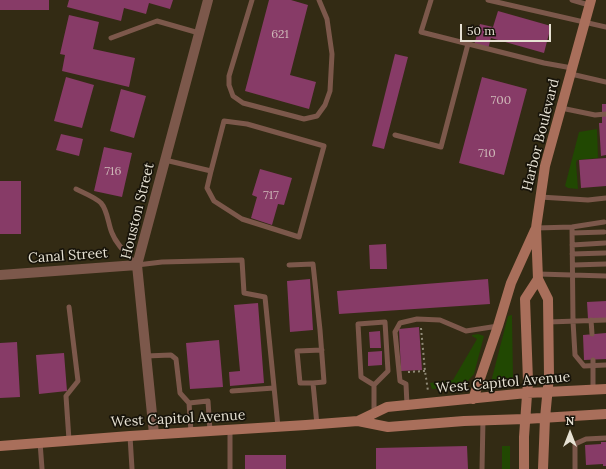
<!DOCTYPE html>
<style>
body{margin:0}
#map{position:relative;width:606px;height:469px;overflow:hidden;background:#332b14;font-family:Lora,serif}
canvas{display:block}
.north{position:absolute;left:550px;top:413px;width:40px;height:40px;-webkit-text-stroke:3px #18140a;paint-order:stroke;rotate:0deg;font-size:11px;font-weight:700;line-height:16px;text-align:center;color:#e6e1d3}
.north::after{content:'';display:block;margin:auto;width:14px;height:18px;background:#e6e1d3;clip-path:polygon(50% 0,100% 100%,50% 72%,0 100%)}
.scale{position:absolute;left:460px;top:24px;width:91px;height:18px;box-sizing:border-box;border:2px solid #e6e1d3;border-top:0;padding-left:5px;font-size:12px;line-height:14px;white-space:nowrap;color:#e6e1d3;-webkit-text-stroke:3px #18140a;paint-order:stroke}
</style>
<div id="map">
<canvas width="606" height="469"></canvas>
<div class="north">N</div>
<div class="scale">50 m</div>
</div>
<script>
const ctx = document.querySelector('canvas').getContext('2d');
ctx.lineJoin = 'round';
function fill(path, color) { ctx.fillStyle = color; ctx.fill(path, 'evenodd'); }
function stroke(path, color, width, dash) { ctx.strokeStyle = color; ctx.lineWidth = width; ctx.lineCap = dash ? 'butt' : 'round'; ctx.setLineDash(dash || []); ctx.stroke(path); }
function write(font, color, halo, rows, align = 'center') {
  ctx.font = font + ' Lora,serif'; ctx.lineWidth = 3.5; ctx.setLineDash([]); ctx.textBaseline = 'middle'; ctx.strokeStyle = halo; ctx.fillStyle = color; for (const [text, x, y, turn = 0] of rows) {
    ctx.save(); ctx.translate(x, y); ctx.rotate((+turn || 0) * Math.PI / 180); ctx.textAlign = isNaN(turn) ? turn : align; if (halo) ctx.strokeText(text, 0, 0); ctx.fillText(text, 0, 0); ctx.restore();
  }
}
fill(new Path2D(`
 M597 129 598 158 577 160 576 163 578 189 568 188 565 186 579 132Z
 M512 315V317L513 379 491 382 508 316Z
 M478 334 484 336 474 374 466 383 458 387 432 389 430 383 453 380 477 339 472 336V335Z
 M502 446H510V469H502Z`), '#214802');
fill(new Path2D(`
 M0 0H49V10H0Z
 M69 0H173L170 9 149 3 146 14 124 8 121 21 67 7Z
 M269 0H291L308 5 290 75 316 82 309 109 245 91Z
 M498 11 551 26 544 53 491 38 488 49 474 45 480 24 493 27Z
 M69 15 99 22 93 49 135 58 129 87 62 71 65 55 60 54Z
 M395 54 408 57 384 149 372 146Z
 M66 77 94 85 82 128 54 121Z
 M482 77 527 89 504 175 459 163Z
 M121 89 146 96 134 138 110 131Z
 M602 104H606V155L601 156 599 123H602Z
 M61 134 83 139 79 156 56 150Z
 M104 147 132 153 122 197 94 191Z
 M606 158V186L581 188 579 160Z
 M260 169 292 178 284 205 278 204 272 225 251 218 257 197 252 195Z
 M0 181H21V234H0Z
 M386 244 387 269H370L369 245Z
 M310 279 313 330 290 332 287 281Z
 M488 279 490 304 339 314 337 291Z
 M606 301V318L588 319 587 302Z
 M258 303 264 383 230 386 229 372 240 371 234 305Z
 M419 327 422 370 401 371 399 329Z
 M380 331 381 348H370L369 332Z
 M606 333V359L584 360 583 335Z
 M219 340 223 387 190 389 186 343Z
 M17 342 20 397 0 398V343Z
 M382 351V365L368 366V352Z
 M64 353 67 391 39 394 36 355Z
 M601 442H606V466H603V464L586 465 585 445 601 444Z
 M467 446 468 469H376V448Z
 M245 455H286V469H245Z`), '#873b67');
stroke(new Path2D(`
 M421 328 425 371 428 391
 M408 372 425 371
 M501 383 508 382`), '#908a77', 2, [2, 3]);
stroke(new Path2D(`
 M252 0 229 76V85L233 96 243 103 304 119 317 116 325 105 330 91 332 54 327 19 319 0
 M431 0 421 32 544 63 572 68
 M488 0 606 27
 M572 0 589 5
 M111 38 157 21 199 33
 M571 74 606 82
 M561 108 595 115 606 114
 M395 135 441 147 468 44
 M165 160 211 171 224 121 247 124 324 146 299 237 242 219 214 201 207 188 211 171
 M76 189C84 193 95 197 101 203 108 211 108 224 112 233 117 246 128 255 137 265L162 262 242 260 244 293 265 297 278 427
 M540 197 588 200 606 198
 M572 227 573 321 575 355 584 366 606 365
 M536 228 572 227 604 222
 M572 233 604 232
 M572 245 605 243
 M572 254 605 253
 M289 265 313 264 320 330 324 382 313 383 317 425
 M573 265 606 264
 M538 274 606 276
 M591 320 592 334
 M548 322 606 320
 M146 356 171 355 176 359 180 393 189 403 191 432
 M593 360V389
 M313 383H300L297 351 322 350
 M232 391 274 388
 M189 403 208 401 210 431
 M407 405 406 384 400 381 395 332 400 323 417 319 440 320 466 331 498 326
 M374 414V385L388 371 385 322 358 324 361 377 374 385
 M130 436 132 469
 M69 440 66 396 78 381 69 307
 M40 442 42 469
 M230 469V430
 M482 469 483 420
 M575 469V444L586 439 606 438`), '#7c584b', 5);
stroke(new Path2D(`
 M0 275 137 265
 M154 434 137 265 208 0`), '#7c584b', 10);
stroke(new Path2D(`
 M473 399 498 326 511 283 535 230
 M358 421 387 407 527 393 606 389
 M0 446 130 436 306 425 358 421 388 427 464 421 525 419 606 414
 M524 469V437L528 381 525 299 538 279
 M543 469 545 418 549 376 548 299 538 279 536 228 545 166 591 0`), '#a96f5b', 10);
write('12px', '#ceb8b8', null, [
 ["621",280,35],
 ["700",501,101],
 ["710",487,154],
 ["716",113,172],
 ["717",271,196]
]);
write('14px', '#e6e1d3', '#18140a', [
 ["Harbor Boulevard",541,135,-76],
 ["Houston Street",138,211,-76],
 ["Canal Street",68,256,-4],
 ["West Capitol Avenue",503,383,-5],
 ["West Capitol Avenue",178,419,-3]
]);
</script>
